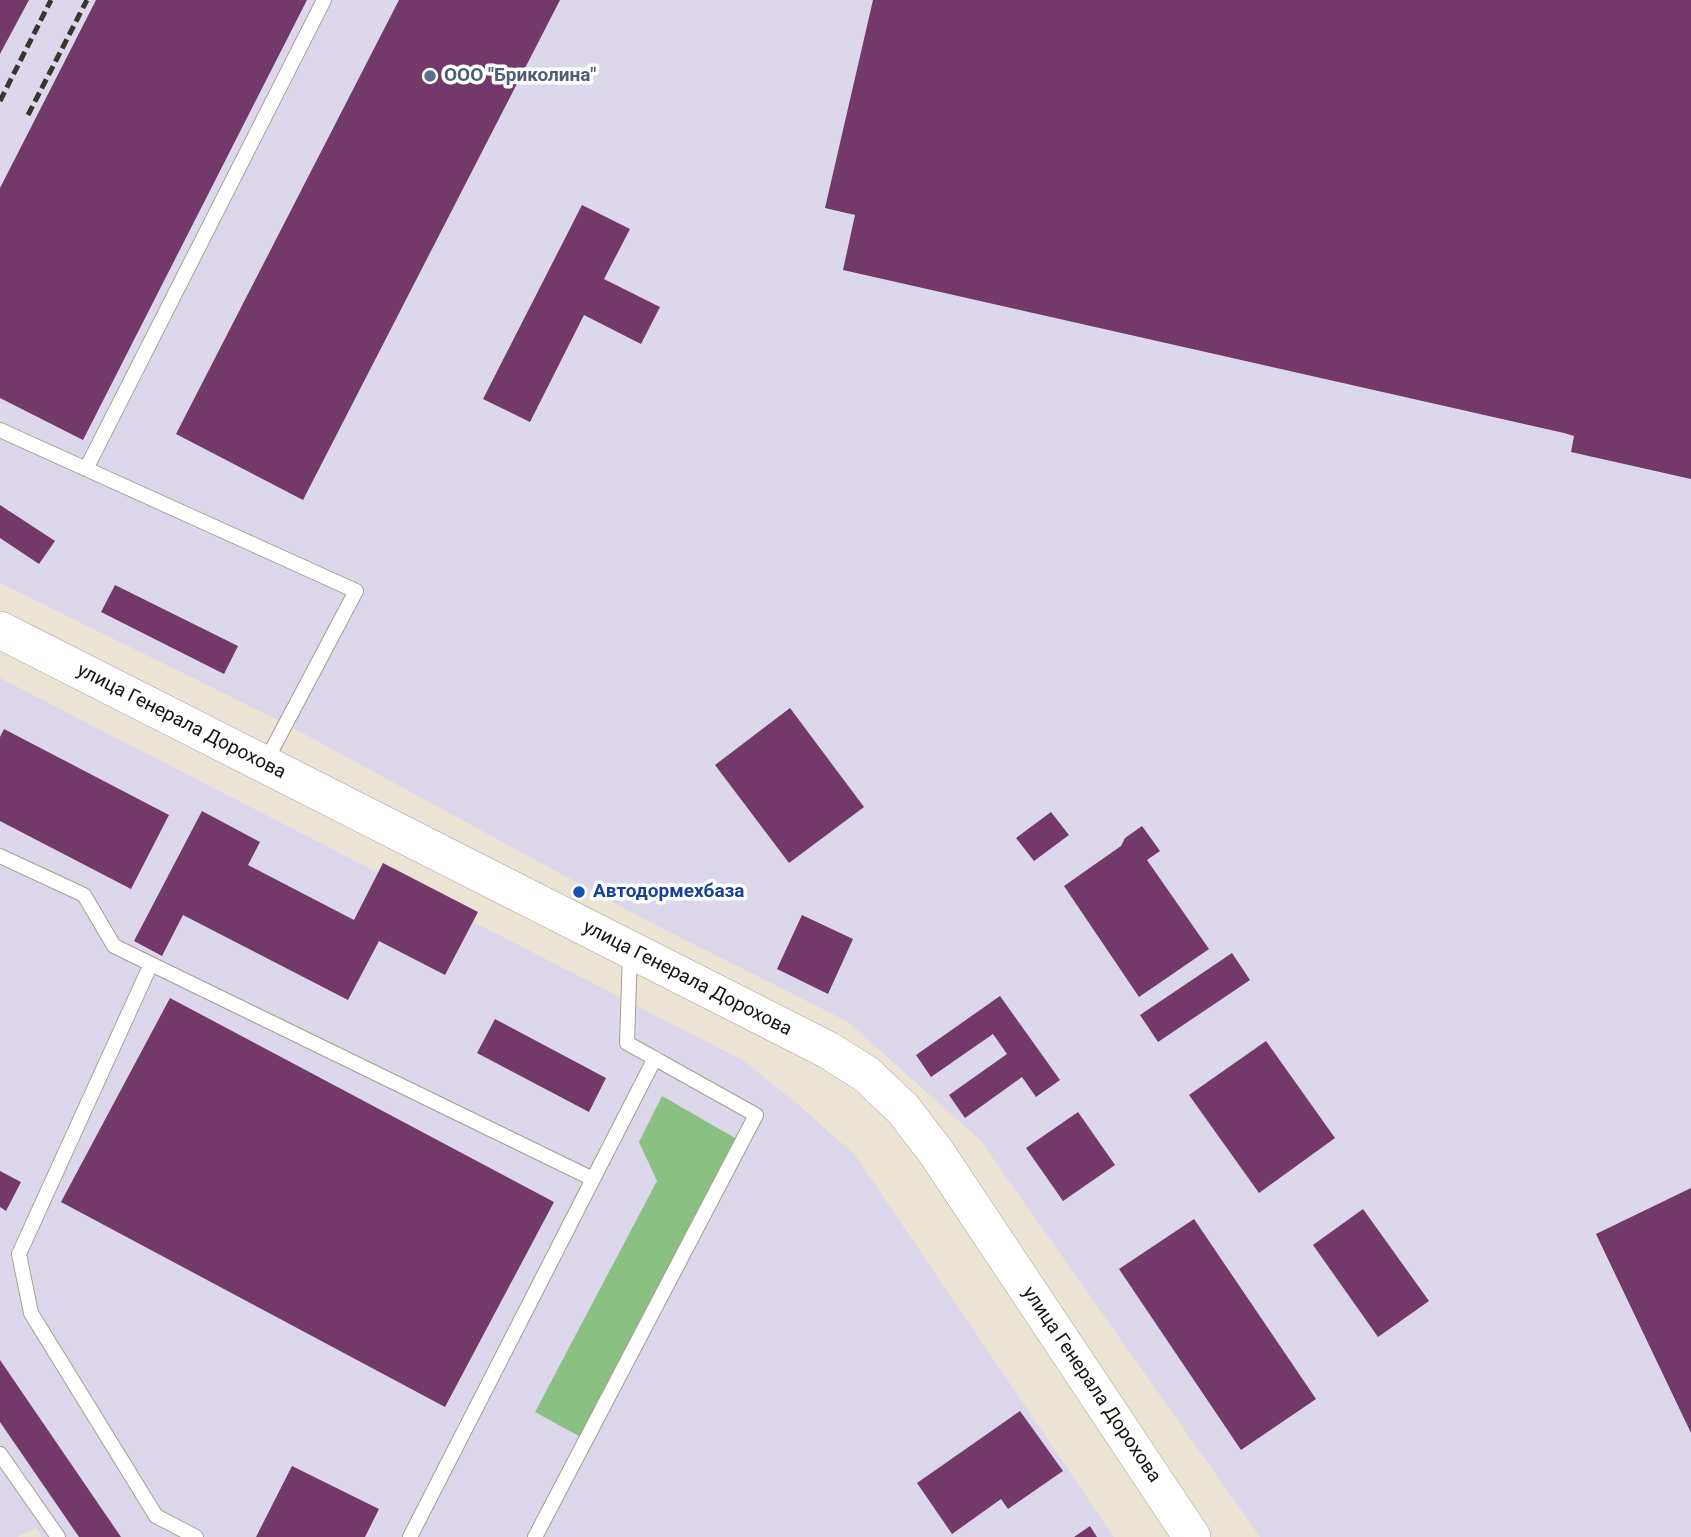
<!DOCTYPE html>
<meta charset="utf-8">
<style>
body{margin:0}
canvas{display:block;background:#ebe4d4}
</style>
<canvas width="1691" height="1537"></canvas>
<script>
const ctx = document.querySelector('canvas').getContext('2d');
ctx.lineJoin = 'round';
function fill(path, color) { ctx.fillStyle = color; ctx.fill(path, 'evenodd'); }
function stroke(path, color, width, dash) { ctx.strokeStyle = color; ctx.lineWidth = width; ctx.lineCap = dash ? 'butt' : 'round'; ctx.setLineDash(dash || []); ctx.stroke(path); }
function write(font, color, halo, rows, align = 'center') {
  ctx.font = font + ' Roboto,sans-serif'; ctx.lineWidth = 7; ctx.setLineDash([]); ctx.textBaseline = 'middle'; ctx.strokeStyle = halo; ctx.fillStyle = color; for (const [text, x, y, turn = 0] of rows) {
    ctx.save(); ctx.translate(x, y); ctx.rotate((+turn || 0) * Math.PI / 180); ctx.textAlign = isNaN(turn) ? turn : align; if (halo) ctx.strokeText(text, 0, 0); ctx.fillText(text, 0, 0); ctx.restore();
  }
}
fill(new Path2D(`
 M0 0H1691V1537H1260L980 1140 848 1022 638 916 286 724 0 583Z
 M0 678 744 1061 800 1106 855 1155 1114 1537H42L36 1528 17 1537H0Z`), '#ddd7ec');
fill(new Path2D(`
 M662 1096 742 1142 586 1440 535 1412 657 1181 639 1142Z`), '#8ac082');
fill(new Path2D(`
 M0 0H29L0 54Z
 M96 0H307L83 440 0 398V188Z
 M399 0H560L303 500 176 434Z
 M873 0H1691V479L1571 452 1574 436 1564 433 843 270 855 215 825 208Z
 M582 205 630 229 604 279 660 307 641 344 584 315 530 422 483 399Z
 M0 505 55 541 39 564 0 538Z
 M115 585 238 646 224 674 101 612Z
 M790 708 864 807 789 863 715 765Z
 M4 729 169 815 131 889 0 821V737Z
 M202 811 260 842 248 865 354 920 383 863 478 912 445 975 379 941 348 1000 183 915 162 956 134 941Z
 M1051 812 1069 835 1034 861 1016 838Z
 M1142 826 1160 851 1147 860 1209 949 1139 997 1064 886 1121 846 1125 838Z
 M802 915 853 939 828 994 777 969Z
 M1232 953 1250 980 1158 1042 1140 1015Z
 M1000 996 1060 1080 1036 1097 1022 1077 965 1118 949 1095 1007 1054 993 1034 931 1077 916 1055Z
 M170 998 554 1202 445 1407 61 1202Z
 M495 1019 606 1078 589 1112 477 1053Z
 M1266 1041 1335 1138 1259 1193 1189 1095Z
 M1078 1112 1115 1165 1063 1201 1026 1148Z
 M0 1171 21 1182 6 1211 0 1207Z
 M1691 1188V1433L1596 1234Z
 M1363 1209 1429 1301 1378 1337 1313 1245Z
 M1194 1219 1316 1399 1241 1450 1119 1269Z
 M0 1360 121 1537H79L0 1422Z
 M1020 1411 1063 1471 1008 1509 1001 1499 952 1534 917 1483Z
 M292 1466 379 1509 365 1537H256Z
 M1090 1526 1097 1537H1074Z`), '#72396a');
const service = new Path2D(`
 M0 430 356 591 265 763
 M86 469 324 0
 M0 856 84 895 114 946 593 1179
 M151 964 19 1254 31 1313 156 1516 196 1537
 M0 1454 58 1537
 M410 1537 655 1058
 M535 1537 756 1115 627 1043 630 953`);
const tertiary = new Path2D(`
 M0 630 828 1050 866 1074 903 1109 936 1152 1192 1537`);
stroke(service, '#a59f90', 16);
stroke(tertiary, '#a59f90', 38);
stroke(service, '#fff', 14);
stroke(tertiary, '#fff', 37);
stroke(new Path2D(`
 M0 101 51 0
 M28 115 87 0`), '#39362f', 5, [10, 5]);
for (const [x, y, r, color] of [
 [430,76,7,"#5c6f8a"],
 [579,892,7,"#1a4fb4"]
]) { const dot = new Path2D(); dot.arc(x, y, r, 0, 2 * Math.PI); ctx.fillStyle = color; ctx.fill(dot); stroke(dot, '#fff', 2.5); }
write('bold 19px', '#4e5e75', '#fff', [
 ["ООО \"Бриколина\"",444,76]
], 'left');
write('19px', '#15130d', '#fff', [
 ["улица Генерала Дорохова",181,722,27],
 ["улица Генерала Дорохова",687,979,27],
 ["улица Генерала Дорохова",1091,1385,56]
]);
write('bold 19px', '#164399', '#fff', [
 ["Автодормехбаза",593,892]
], 'left');
</script>
